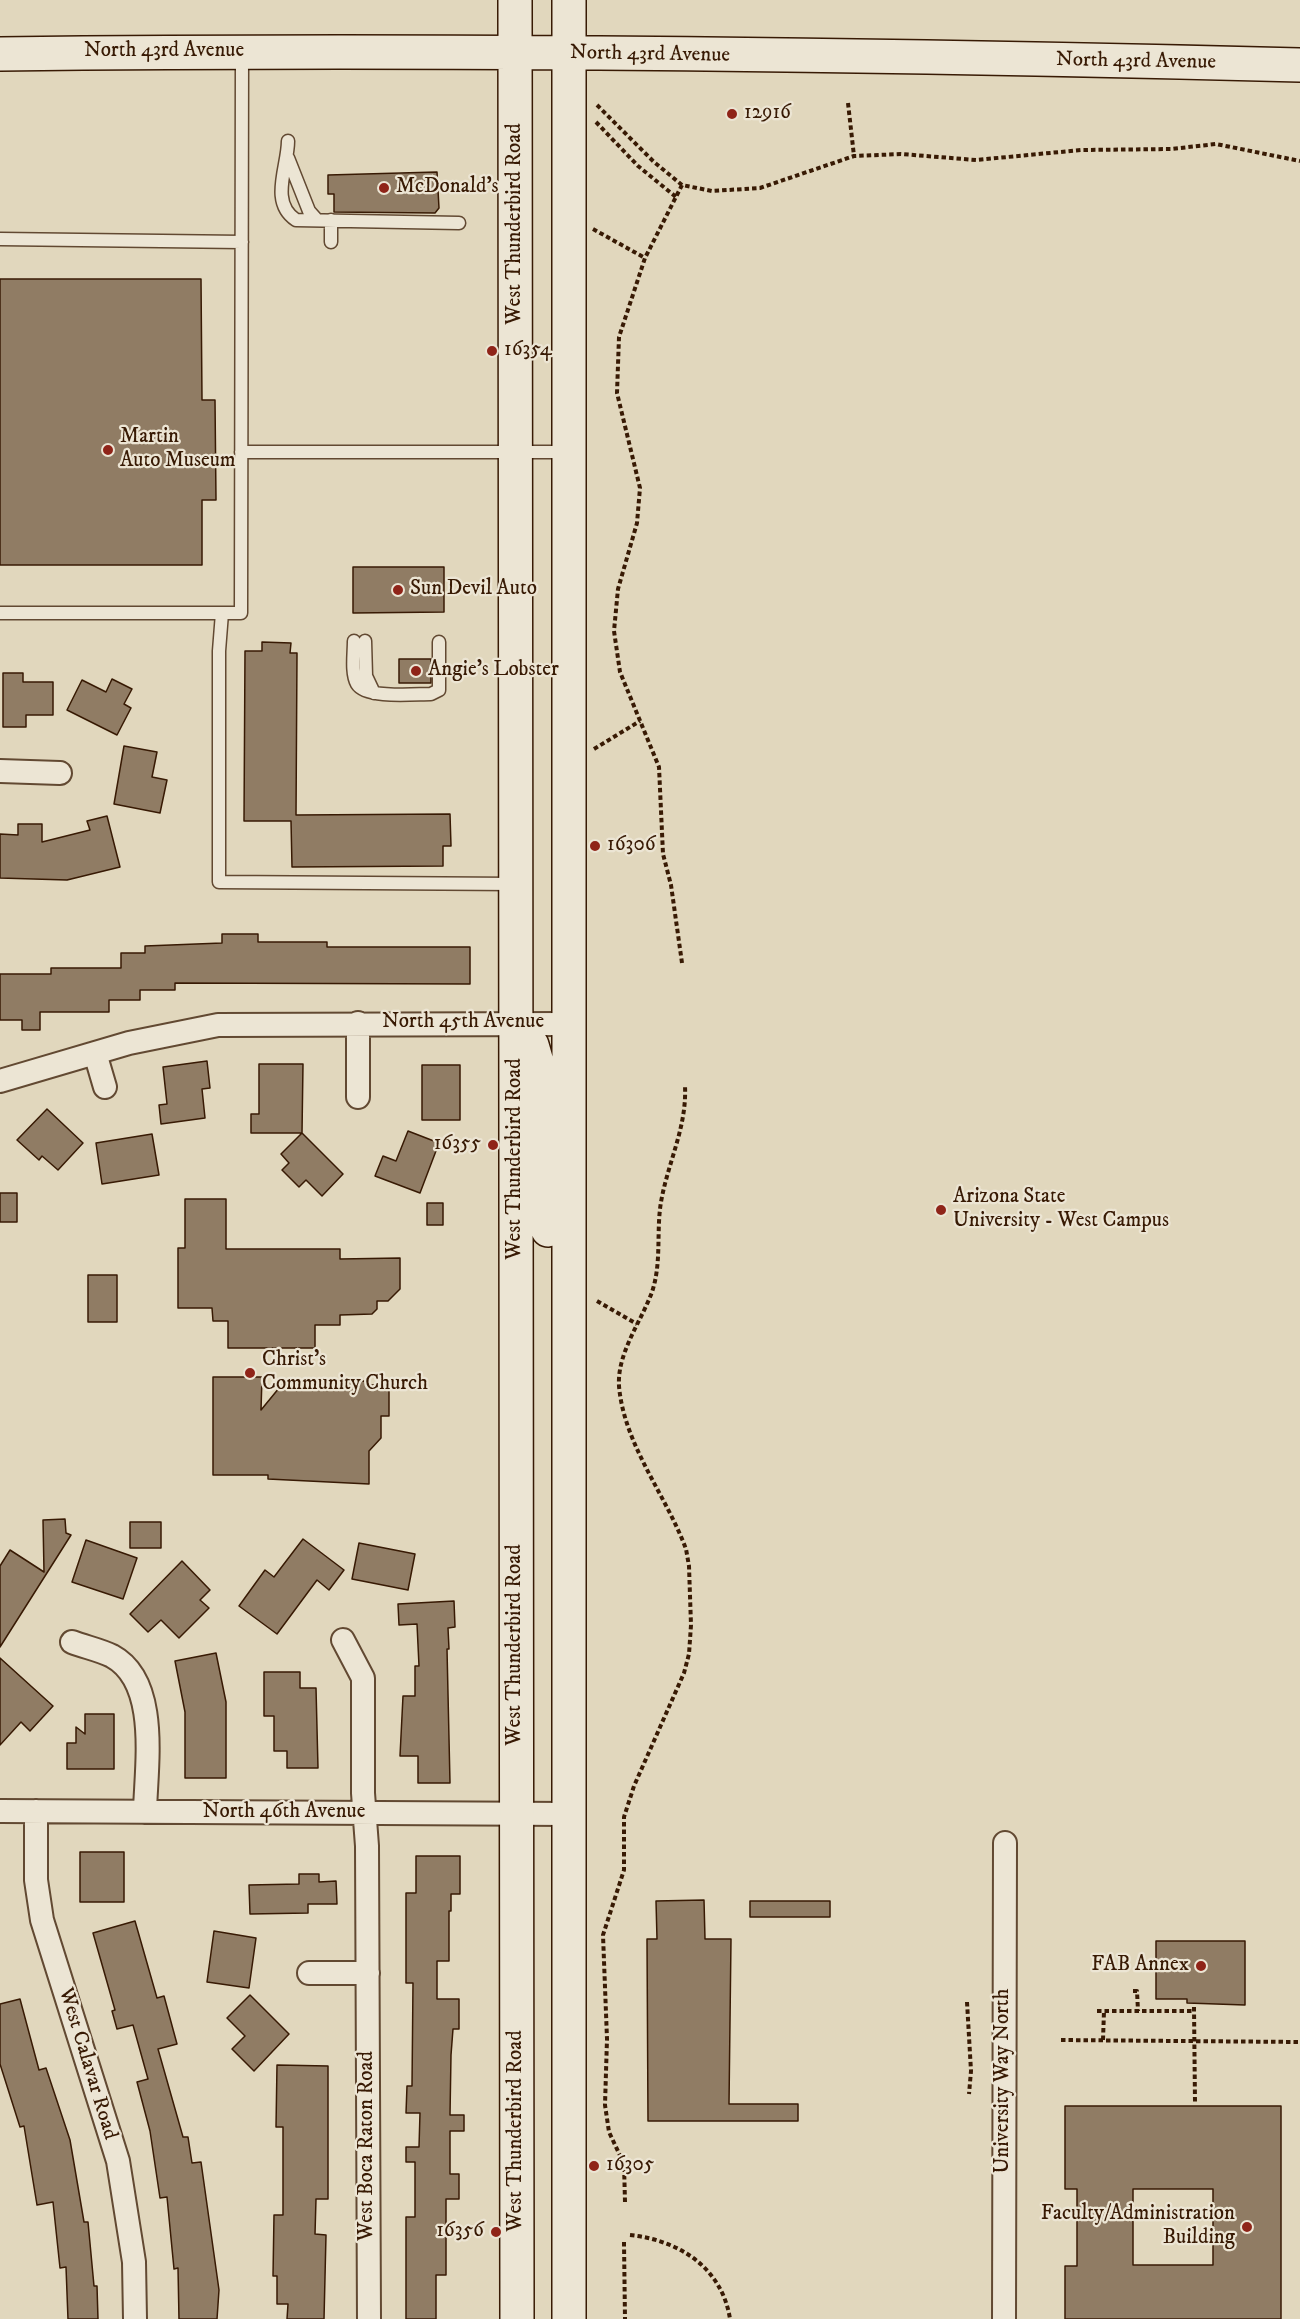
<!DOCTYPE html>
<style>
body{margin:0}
canvas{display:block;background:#e1d7bd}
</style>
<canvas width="1300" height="2319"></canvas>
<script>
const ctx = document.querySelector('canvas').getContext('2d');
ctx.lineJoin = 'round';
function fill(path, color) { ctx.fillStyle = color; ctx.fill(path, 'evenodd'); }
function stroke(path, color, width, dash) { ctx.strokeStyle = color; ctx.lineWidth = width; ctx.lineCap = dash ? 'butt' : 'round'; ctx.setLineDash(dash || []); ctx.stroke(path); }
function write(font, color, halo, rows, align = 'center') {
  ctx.font = font + ' "IM FELL DW Pica",serif'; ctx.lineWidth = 4.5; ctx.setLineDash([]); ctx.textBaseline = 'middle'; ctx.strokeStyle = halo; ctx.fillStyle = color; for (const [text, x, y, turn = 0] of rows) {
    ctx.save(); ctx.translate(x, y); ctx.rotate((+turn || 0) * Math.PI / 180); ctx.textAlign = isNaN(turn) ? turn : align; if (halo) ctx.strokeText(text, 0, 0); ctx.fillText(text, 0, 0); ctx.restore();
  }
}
const building = new Path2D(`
 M437 172 439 208 435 213 334 212V194H328V175Z
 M0 279H201L202 400H215L216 500H202V565H0Z
 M353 567H444V612L353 613Z
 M262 642 291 643 290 653H297L296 815 450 814 451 846H443V866L292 867 291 821H244L245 651H262Z
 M399 659H431V683H399Z
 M3 673H23V682H53V715H26V727H3Z
 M112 679 132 689 124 704 131 708 117 735 67 710 82 680 106 692Z
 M124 746 157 752 152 777 167 780 160 813 114 804Z
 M107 816 120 867 67 880 0 878V834L18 835V824H42V842L90 830 87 821Z
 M222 934H258V942H327V947H470V984L175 983V990H140V1000H109V1012H40V1030H22V1020H0V974H51V968H121V953H145V946L222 943Z
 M207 1061 210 1088 202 1089 205 1118 161 1124 159 1105 167 1104 163 1067Z
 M259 1064H303L302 1133 343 1174 322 1196 306 1180 299 1187 282 1170 289 1163 281 1154 302 1133H251V1114H259Z
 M422 1065H460V1120H422Z
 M47 1109 83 1143 58 1170 42 1156 39 1160 17 1140Z
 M408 1131 439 1143 420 1193 375 1176 383 1156 396 1161Z
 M152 1134 159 1175 102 1184 96 1143Z
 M0 1193H17V1222H0Z
 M185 1199H226V1249H340V1259L400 1258V1289L388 1301H377V1309L372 1314 340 1315V1325H315V1348H228V1321H213L212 1308H178V1248H185Z
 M427 1203H443V1225H427Z
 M88 1275H117V1322H88Z
 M213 1377H262L261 1410 284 1382 368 1381V1385H389V1416H381V1438L369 1451V1484L268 1479V1475H213Z
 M65 1519 66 1533 71 1535 0 1647V1566L10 1550 44 1572 43 1520Z
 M130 1522H161V1548H130Z
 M303 1539 344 1570 329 1590 317 1580 277 1634 239 1606 265 1570 274 1577Z
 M86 1540 137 1558 123 1599 72 1582Z
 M359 1543 415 1554 408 1590 352 1579Z
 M182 1561 210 1590 200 1600 209 1608 179 1638 161 1620 148 1632 130 1614Z
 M454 1601 455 1627 448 1628 449 1649H447L450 1783H418V1756H400L403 1696H415V1666H419L417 1624 399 1625 398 1604Z
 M216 1653 226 1702V1778H185V1712L175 1661Z
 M0 1658 53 1706 30 1731 21 1722 0 1745Z
 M264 1672H300V1688H316L318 1768H287V1751H274V1716H264Z
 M85 1714H114V1769H67V1743H76V1727L85 1734Z
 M80 1852H124V1902H80Z
 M416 1856H460V1894H451V1911H449V1961H437V1999H459V2029H453L451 2055 450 2115H464V2131H450V2174H459V2199H446V2275H436V2319H406V2217H415V2162H406V2147H419L420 2113H406L407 2086H412L413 1983H406V1893H416Z
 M299 1874H319V1882L336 1881 337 1904H308V1913L250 1914 249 1885 299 1884Z
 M704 1900 705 1939H731L729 2104H798V2121H648L647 1939H657L656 1901Z
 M750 1901H830V1917H750Z
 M135 1921 157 1998 164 1996 177 2044 158 2049 183 2137H188L192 2163 201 2162 219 2290 217 2319H179L178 2268 174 2269 167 2197 160 2198 150 2131 137 2082 148 2079 133 2025 117 2029 112 2011 115 2010 93 1933Z
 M214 1931 256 1938 249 1988 207 1982Z
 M1156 1941H1245V2005L1187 2003V1999H1156Z
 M250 1995 289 2034 254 2071 232 2049 245 2036 227 2018Z
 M20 1999 39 2070 46 2068 70 2140 84 2222H88L94 2286H97L98 2319H68L66 2267 60 2268 53 2202 37 2205 24 2126 20 2127 0 2064V2004Z
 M277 2065 328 2066V2199H316L315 2234 326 2235 324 2319H287L288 2304H277V2276H273L274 2215H283V2127H276Z
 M1065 2106H1281V2319H1065V2266H1077V2189H1065ZM1133 2189H1213V2265H1133Z`);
fill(building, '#907c64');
stroke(building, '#381a04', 1.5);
const service = new Path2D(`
 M288 141C288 167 269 202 296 220L459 223
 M288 158 309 211 317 220
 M331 220V242
 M0 239 242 242
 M241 452H567
 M0 613H241L242 53
 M222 613 219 651V882L516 884
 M354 641C354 654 351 673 357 684 366 699 414 694 431 694L439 690V642
 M365 641 366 676 374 693`);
const minor = new Path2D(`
 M0 771 60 773
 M358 1023V1097
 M95 1053 105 1087
 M0 1081 129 1043 218 1025 569 1024
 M343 1640 363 1678V1793L367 1846 369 2319
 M72 1642C85 1647 100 1650 112 1656 160 1682 146 1766 145 1812
 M0 1811 569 1814
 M36 1811V1880L42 1920 118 2161 134 2262 135 2319
 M309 1973H368
 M1004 2319 1005 1843`);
const secondary = new Path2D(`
 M515 0 517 2319
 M569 0V2319
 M0 54C433 49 867 54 1300 65
 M522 1031 532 1045 539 1069 548 1230`);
stroke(service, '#624932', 15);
stroke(minor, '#624932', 26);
stroke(secondary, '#381a04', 36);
stroke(new Path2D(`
 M848 103 854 156
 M597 105 654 162 682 185
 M596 122 638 166 676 197
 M593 229 645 258
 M594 749 640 721
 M682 963 671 885 663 854 659 767 620 672 614 631 618 589 637 523 640 488 617 393 619 337 645 258 682 185 712 191 760 188 854 156 901 154 976 160 1081 150 1171 149 1216 144 1300 161
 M597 1301 637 1324
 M1133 1991H1137L1138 2011
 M967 2002 971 2071 969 2094
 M1194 2007 1195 2103
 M1097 2011H1194
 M1061 2040 1300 2042
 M1103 2040 1104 2011
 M625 2202 624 2164 609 2132 605 2105 607 2039 603 1935 624 1870V1817L634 1786 684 1673 689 1654 691 1625 689 1566 686 1549C666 1495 624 1445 619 1386 617 1353 641 1322 652 1292 662 1262 656 1232 661 1202 668 1162 687 1127 685 1086
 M630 2235C678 2240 722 2267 730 2319
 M624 2242 625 2319`), '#381a04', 4, [4.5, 3]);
stroke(service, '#ece5d4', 12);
stroke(minor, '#ece5d4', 22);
stroke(secondary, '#ece5d4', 33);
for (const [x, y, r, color] of [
 [732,114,6,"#8f2418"],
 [384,188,6,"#8f2418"],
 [492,351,6,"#8f2418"],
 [108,450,6,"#8f2418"],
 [398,590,6,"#8f2418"],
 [416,671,6,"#8f2418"],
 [595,846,6,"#8f2418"],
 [493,1145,6,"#8f2418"],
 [941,1210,6,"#8f2418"],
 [250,1373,6,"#8f2418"],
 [1201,1966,6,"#8f2418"],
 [594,2166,6,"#8f2418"],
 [1247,2227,6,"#8f2418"],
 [496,2232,6,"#8f2418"]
]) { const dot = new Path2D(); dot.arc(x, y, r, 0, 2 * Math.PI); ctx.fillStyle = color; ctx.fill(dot); stroke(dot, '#ece5d4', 2); }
write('21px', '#381a04', '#ece5d4', [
 ["North 43rd Avenue",164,52],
 ["North 43rd Avenue",650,55,1],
 ["North 43rd Avenue",1136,62,1],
 ["West Thunderbird Road",516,224,-90],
 ["North 45th Avenue",463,1023],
 ["West Thunderbird Road",516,1159,-90],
 ["West Thunderbird Road",516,1645,-90],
 ["North 46th Avenue",284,1813],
 ["West Calavar Road",87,2064,73],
 ["University Way North",1004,2081,-90],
 ["West Thunderbird Road",517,2131,-90],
 ["West Boca Raton Road",368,2146,-90]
]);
write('21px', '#381a04', '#ece5d4', [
 ["12916",744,114],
 ["McDonald's",396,188],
 ["16354",504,351],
 ["Martin",120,438],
 ["Auto Museum",120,462],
 ["Sun Devil Auto",410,590],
 ["Angie's Lobster",428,671],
 ["16306",607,846],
 ["16355",481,1145,"right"],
 ["Arizona State",953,1198],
 ["University - West Campus",953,1222],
 ["Christ's",262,1361],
 ["Community Church",262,1385],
 ["FAB Annex",1189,1966,"right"],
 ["16305",606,2166],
 ["Faculty/Administration",1235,2215,"right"],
 ["Building",1235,2239,"right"],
 ["16356",484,2232,"right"]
], 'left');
</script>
